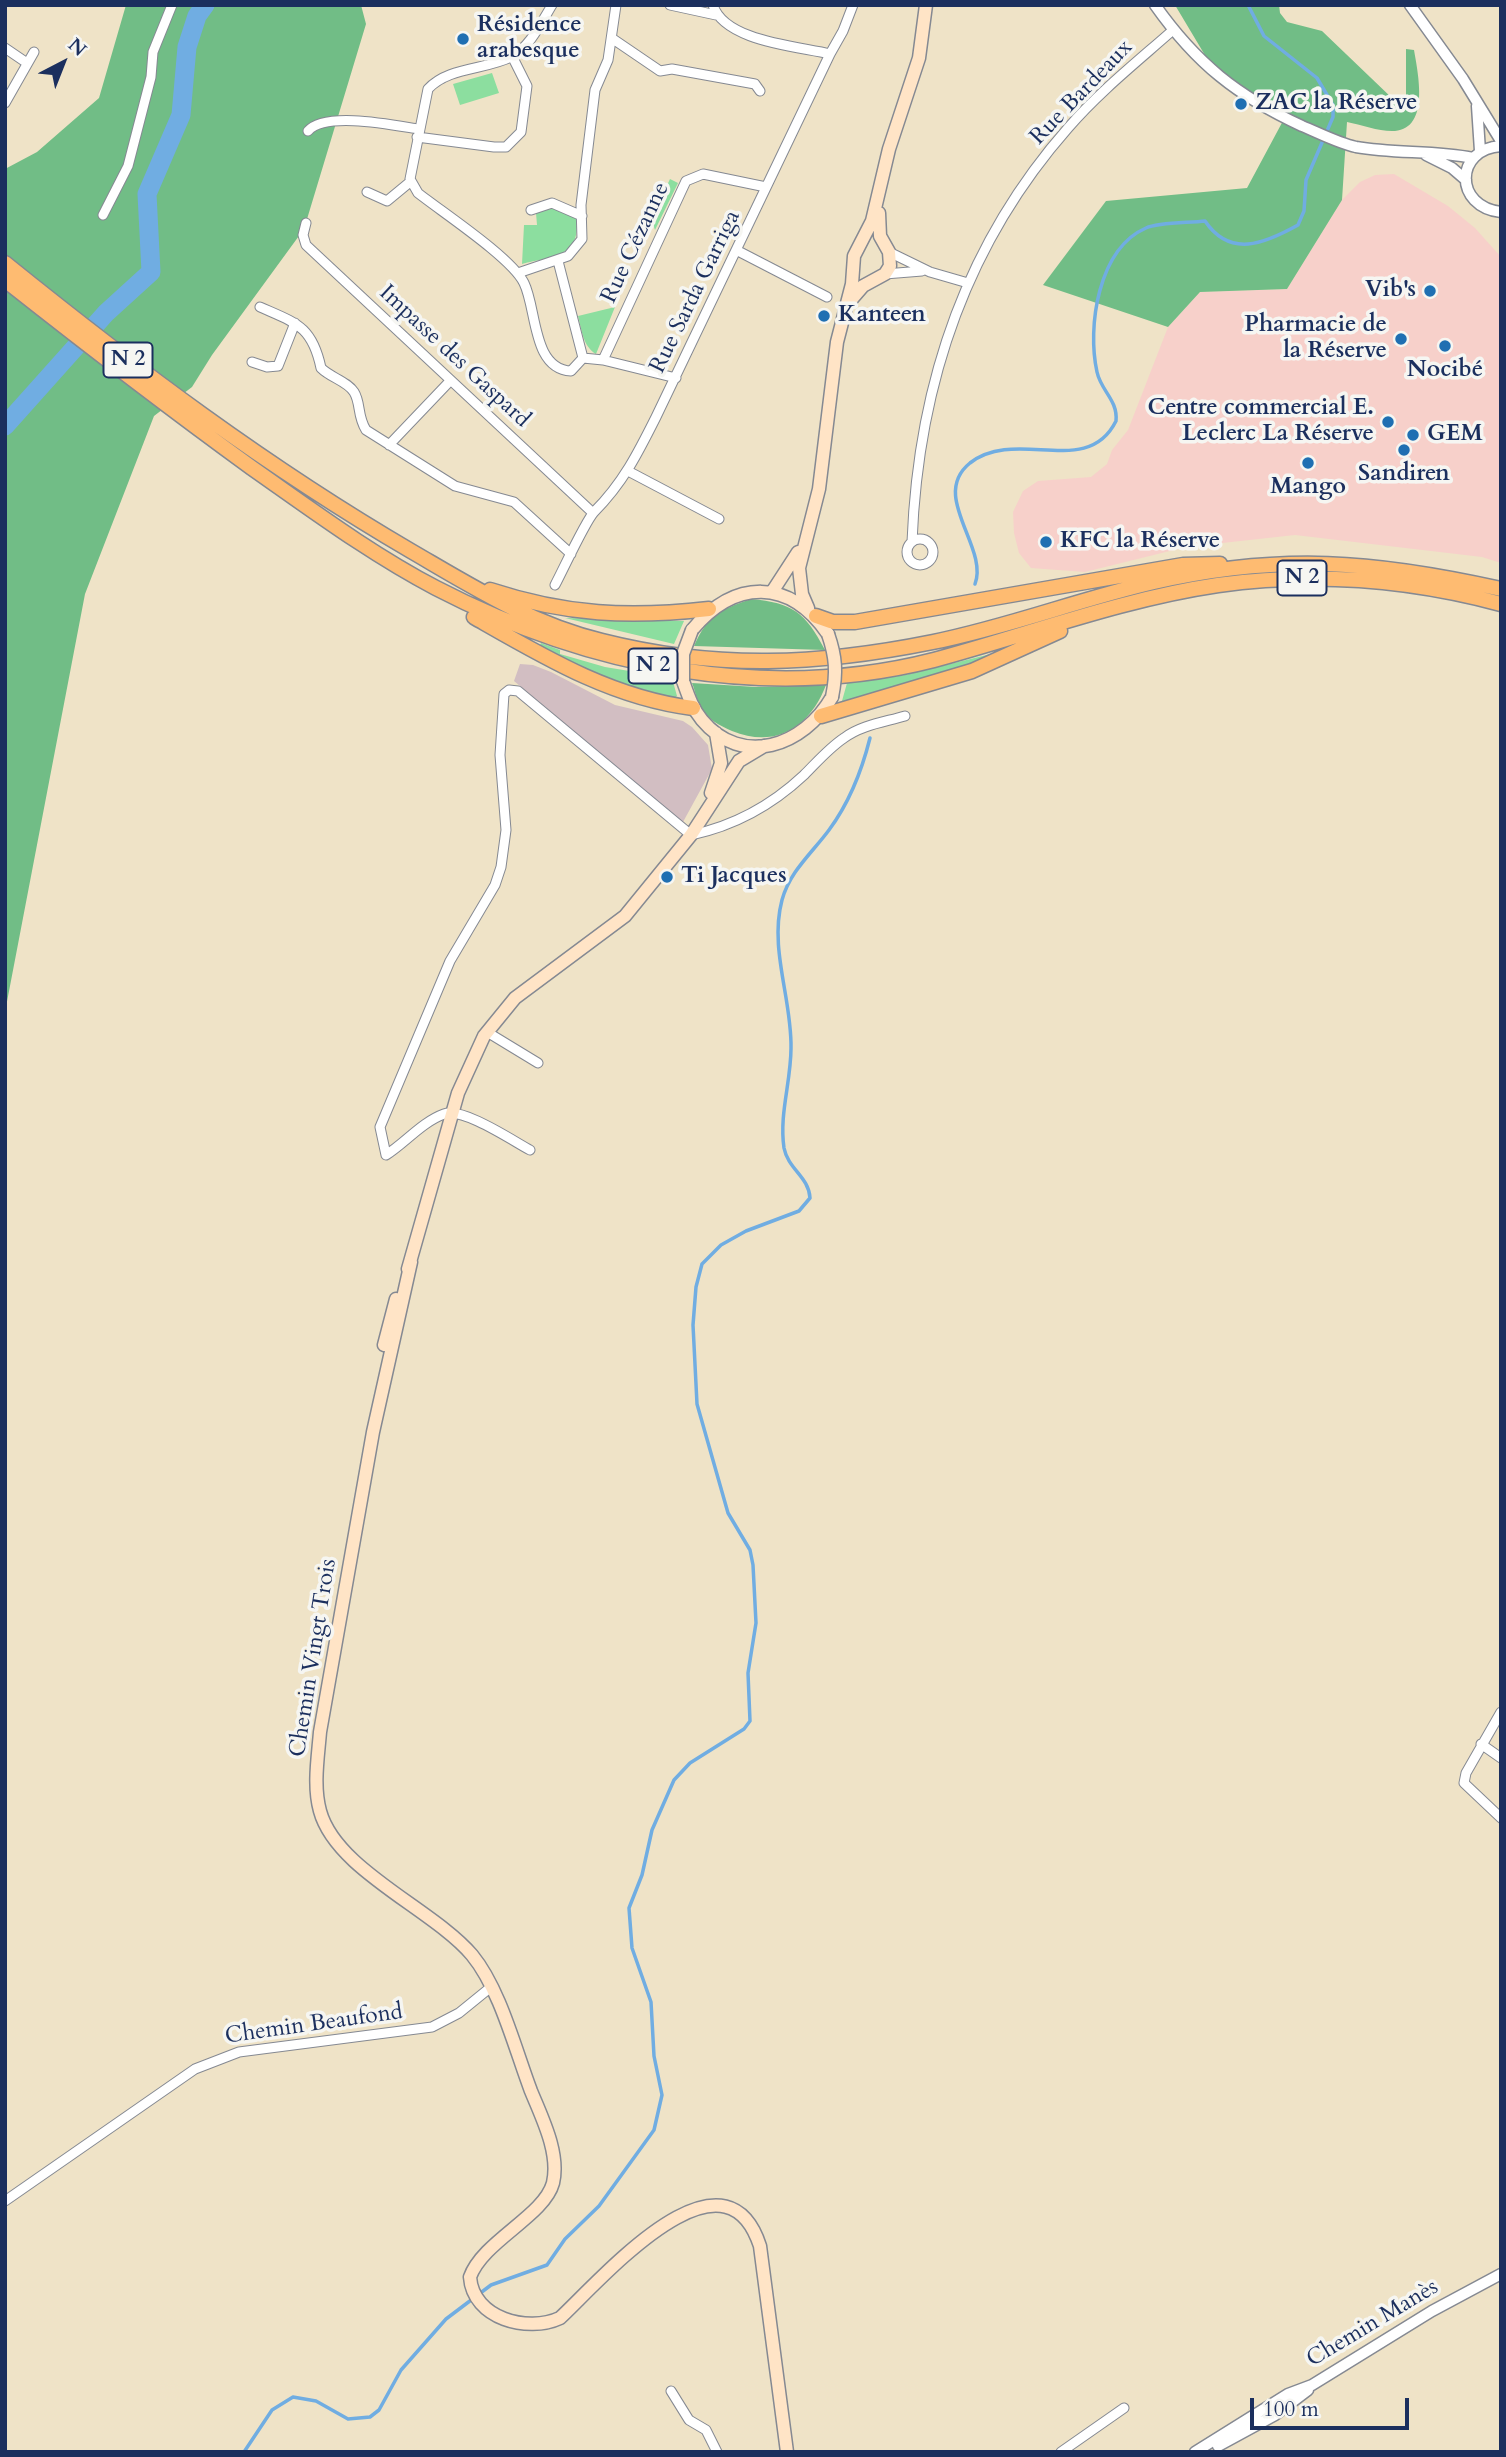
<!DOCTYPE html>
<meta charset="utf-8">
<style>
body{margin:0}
#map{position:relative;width:1506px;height:2457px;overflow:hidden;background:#efe3c7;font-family:Cardo,serif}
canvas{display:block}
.frame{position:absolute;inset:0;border:7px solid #1b2f5e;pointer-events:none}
.north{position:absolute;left:28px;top:28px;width:70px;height:70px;-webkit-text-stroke:5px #f6f6f2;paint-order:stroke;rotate:42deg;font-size:19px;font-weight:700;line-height:28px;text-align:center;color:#1b2f5e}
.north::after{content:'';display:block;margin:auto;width:24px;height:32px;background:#1b2f5e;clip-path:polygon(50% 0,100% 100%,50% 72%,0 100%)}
.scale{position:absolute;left:1250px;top:2398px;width:159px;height:32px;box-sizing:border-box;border:4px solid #1b2f5e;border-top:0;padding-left:9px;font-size:21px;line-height:24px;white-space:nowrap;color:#1b2f5e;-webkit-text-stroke:5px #f6f6f2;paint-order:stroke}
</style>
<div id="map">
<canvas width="1506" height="2457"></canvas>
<div class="frame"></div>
<div class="north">N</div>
<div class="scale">100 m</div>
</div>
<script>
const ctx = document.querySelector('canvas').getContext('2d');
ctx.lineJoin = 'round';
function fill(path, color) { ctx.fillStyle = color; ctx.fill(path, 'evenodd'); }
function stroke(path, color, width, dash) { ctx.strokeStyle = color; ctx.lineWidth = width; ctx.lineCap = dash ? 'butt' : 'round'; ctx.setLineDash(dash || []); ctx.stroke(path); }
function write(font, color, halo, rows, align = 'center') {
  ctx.font = font + ' Cardo,serif'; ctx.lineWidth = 7; ctx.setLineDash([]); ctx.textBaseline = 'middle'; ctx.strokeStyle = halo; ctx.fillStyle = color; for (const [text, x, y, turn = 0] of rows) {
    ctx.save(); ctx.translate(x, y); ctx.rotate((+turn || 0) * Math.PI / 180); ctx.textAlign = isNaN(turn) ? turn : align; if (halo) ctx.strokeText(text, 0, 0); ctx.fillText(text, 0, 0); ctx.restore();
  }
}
fill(new Path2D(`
 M1394 174 1448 206 1475 228 1501 257V563L1482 557 1295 535 1186 547 1085 572 1031 568 1019 553 1014 533 1013 512 1023 491 1038 481 1091 477 1107 464 1112 450 1128 430 1168 327 1200 292 1287 289 1342 200 1360 182 1375 175Z`), '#f7d0ca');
fill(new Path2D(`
 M520 664 533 665 551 672 615 705 683 721 692 727 708 745 712 769 683 822 514 681Z`), '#d2bec2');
fill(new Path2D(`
 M492 73 499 93 460 105 453 84Z
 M670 179 678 183 655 230 651 219Z
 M554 208 576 217C582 258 552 256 522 264L524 225H537L536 213Z
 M615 307 596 354C583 346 582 331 578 316Z
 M565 618 684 621 674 644Z
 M541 643 560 650V654L605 667 672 678 677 696 675 698 636 691 539 647Z
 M995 653C945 675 897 692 842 701L847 683 905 675Z`), '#8cde9f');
fill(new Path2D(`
 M126 5H361L366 24 304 229 212 355 192 387 154 416 85 594 5 1012V169L37 152 99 98Z
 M1175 5H1279L1280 13 1287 22 1322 31 1394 100 1406 99V49L1414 50C1418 73 1430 128 1395 131 1380 132 1362 125 1347 122L1342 200 1287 289 1200 292 1168 327 1043 285 1106 201 1247 188 1284 119 1218 77Z
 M751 599C793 603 805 612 825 650L694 646C708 615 719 610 751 599Z
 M692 683 756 687 826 685C810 727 776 749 732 731 720 726 708 719 701 709 697 702 695 690 692 683Z`), '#71bd86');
stroke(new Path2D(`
 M975 584C989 547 929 496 970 463 1017 427 1087 479 1116 421 1118 400 1101 391 1097 372 1087 327 1098 249 1146 228 1159 222 1189 223 1205 221 1230 258 1264 244 1298 225L1304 211 1306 180 1333 117V105L1317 78 1264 36 1248 5
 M244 2452 272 2410 293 2397 316 2401 348 2419 370 2417 379 2410 401 2370 446 2319 491 2285 547 2265 565 2239 599 2206 654 2130 662 2095 654 2056 651 2002 632 1948 629 1908 642 1875 652 1830 674 1780 690 1763 744 1729 750 1721 748 1673 756 1623 753 1565 750 1550 728 1513 697 1404 693 1325 696 1287 702 1264 721 1245 746 1231 799 1211 810 1198C809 1177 788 1169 784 1148 779 1114 791 1082 791 1048 792 999 769 949 782 900 790 871 812 853 829 830 849 803 862 770 870 738`), '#70ade2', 3.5);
stroke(new Path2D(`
 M5 426 106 313 151 272 147 194 181 115 187 47 197 16 205 5`), '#70ade2', 19);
const minor = new Path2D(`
 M552 5C541 23 530 47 511 57 485 70 448 67 428 89L410 179 418 193C442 212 512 258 524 283 537 309 532 369 571 371L583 358
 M670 5 716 15
 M713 5C724 41 796 46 830 54
 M613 39 660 71 672 69 755 84 760 91
 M5 48 27 63
 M5 103 34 52
 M308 131C325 111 393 125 418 129
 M417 137 494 147H506L521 132 527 86 512 56
 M367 192 387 201 410 182
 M531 210 552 203 582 216
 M103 215 128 166 151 77 153 52 172 5
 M306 223 303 235 306 245 593 513
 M738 251 827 297
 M889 252 930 272 968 283
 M558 261 583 358
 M518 273 568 256 582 239 581 205 595 90 608 60 616 5
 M885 274 922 271
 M260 307C296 323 312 326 321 368 331 378 347 381 354 392 361 403 357 416 366 430L455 486 514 502 571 554
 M583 358 603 360 676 378
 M603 360 686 181 703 174 766 187
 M252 362 267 367 278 366 295 323
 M389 445 450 381
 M628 471 719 519
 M907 552a13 13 0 1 1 26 0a13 13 0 1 1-26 0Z
 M912 542C918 387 965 245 1068 128 1099 92 1138 61 1173 30
 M555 585C563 570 585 522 594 512 623 483 638 453 656 417L830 54 843 31 853 5
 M487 1032 538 1063
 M530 1150C513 1141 463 1107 444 1114 422 1122 405 1143 386 1155L380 1127 450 961 495 885 501 867 506 830 500 755 504 694 509 690 518 691 691 835C734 826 772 805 804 775 817 762 829 748 844 738 861 725 885 722 905 716
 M1501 1712 1466 1773 1464 1783 1501 1818
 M1481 1744 1501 1758
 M5 2201 195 2069 239 2052 432 2027 459 2013 491 1987
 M671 2391 689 2420 706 2430 717 2452
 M1061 2452 1124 2408`);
const tertiary = new Path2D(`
 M1155 5C1196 63 1237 96 1302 126 1319 133 1338 143 1356 147 1395 154 1435 150 1473 158
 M1410 5 1463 79 1501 141
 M1477 106 1480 151
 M1501 146C1454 149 1454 207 1501 212
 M1426 155 1452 168 1466 180
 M1218 2446 1275 2415 1308 2390
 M1195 2452 1288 2394 1312 2385 1432 2311 1501 2274`);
const secondary = new Path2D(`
 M850 301 863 286 885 274 890 266 889 252 880 236 879 213
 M772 592 798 552
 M808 608 802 594 799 568 819 489 837 342 852 284 854 256 872 221 889 149 919 58 926 5
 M692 630C735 579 789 578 828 634
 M683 681C688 695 692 708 702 720 742 768 804 746 832 697
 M711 793 721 763 716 733
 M411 1262 373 1432 320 1732C318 1757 313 1786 320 1811 336 1870 433 1909 472 1955 500 1989 515 2049 531 2091 542 2118 560 2153 553 2183 544 2216 483 2241 470 2277 473 2319 528 2333 560 2318 600 2281 724 2136 760 2246L787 2452
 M408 1269 458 1093 484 1036 515 998 625 916 691 835 739 761 764 746
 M384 1345 396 1299`);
const trunk = new Path2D(`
 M5 263C135 368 267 467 411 551 473 587 531 624 602 641 717 670 819 665 933 642 1008 627 1080 599 1154 582 1281 553 1375 561 1501 589
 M5 280C86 344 168 407 252 468 312 510 371 554 436 588 588 667 766 703 934 660 1027 635 1122 599 1218 585 1313 572 1408 579 1501 604
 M490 590C566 615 629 618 709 609
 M816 616 833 622H855L1183 565 1220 564
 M474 617C544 657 612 698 693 708
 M821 716 972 671 1060 631`);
stroke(minor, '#858992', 11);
stroke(tertiary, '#858992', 13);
stroke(secondary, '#858992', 15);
stroke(trunk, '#858992', 17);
stroke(minor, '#fff', 9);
stroke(tertiary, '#fff', 10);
stroke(secondary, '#ffe4c6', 12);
stroke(trunk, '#febb71', 14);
const secondaryBridge = new Path2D(`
 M828 634C836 657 837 673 832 697
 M683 681V654L692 630`);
stroke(secondaryBridge, '#858992', 15, []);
stroke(secondaryBridge, '#ffe4c6', 12);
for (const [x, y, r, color] of [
 [463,39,7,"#1f6fb2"],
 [1241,104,7,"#1f6fb2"],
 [1430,291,7,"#1f6fb2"],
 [824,316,7,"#1f6fb2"],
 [1401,339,7,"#1f6fb2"],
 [1445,346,7,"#1f6fb2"],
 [1388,422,7,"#1f6fb2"],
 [1413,435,7,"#1f6fb2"],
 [1404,450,7,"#1f6fb2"],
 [1308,463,7,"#1f6fb2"],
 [1046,542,7,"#1f6fb2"],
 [667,877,7,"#1f6fb2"]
]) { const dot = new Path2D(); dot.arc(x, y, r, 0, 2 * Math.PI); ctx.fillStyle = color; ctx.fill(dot); stroke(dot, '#f6f6f2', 2.5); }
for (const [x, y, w] of [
 [128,360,49],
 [1302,578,49],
 [653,666,49]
]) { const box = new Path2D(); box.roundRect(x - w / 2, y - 17.5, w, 35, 5); ctx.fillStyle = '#f6f6f2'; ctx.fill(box); stroke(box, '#1b2f5e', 2); }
write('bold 21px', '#1b2f5e', null, [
 ["N 2",128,360],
 ["N 2",1302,578],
 ["N 2",653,666]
]);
write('bold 23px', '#1b2f5e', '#f6f6f2', [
 ["Résidence",477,26],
 ["arabesque",477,52],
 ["ZAC la Réserve",1255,104],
 ["Vib's",1416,291,"right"],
 ["Kanteen",838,316],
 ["Pharmacie de",1387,326,"right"],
 ["la Réserve",1387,352,"right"],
 ["Nocibé",1445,371,"center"],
 ["Centre commercial E.",1374,409,"right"],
 ["Leclerc La Réserve",1374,435,"right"],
 ["GEM",1427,435],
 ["Sandiren",1404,475,"center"],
 ["Mango",1308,488,"center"],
 ["KFC la Réserve",1060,542],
 ["Ti Jacques",681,877]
], 'left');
write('23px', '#1b2f5e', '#f6f6f2', [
 ["Rue Bardeaux",1082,93,-46],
 ["Rue Cézanne",636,243,-65],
 ["Rue Sarda Garriga",696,292,-64],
 ["Impasse des Gaspard",454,357,43],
 ["Chemin Vingt Trois",314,1658,-81],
 ["Chemin Beaufond",314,2025,-8],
 ["Chemin Manès",1373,2324,-31]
]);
</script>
